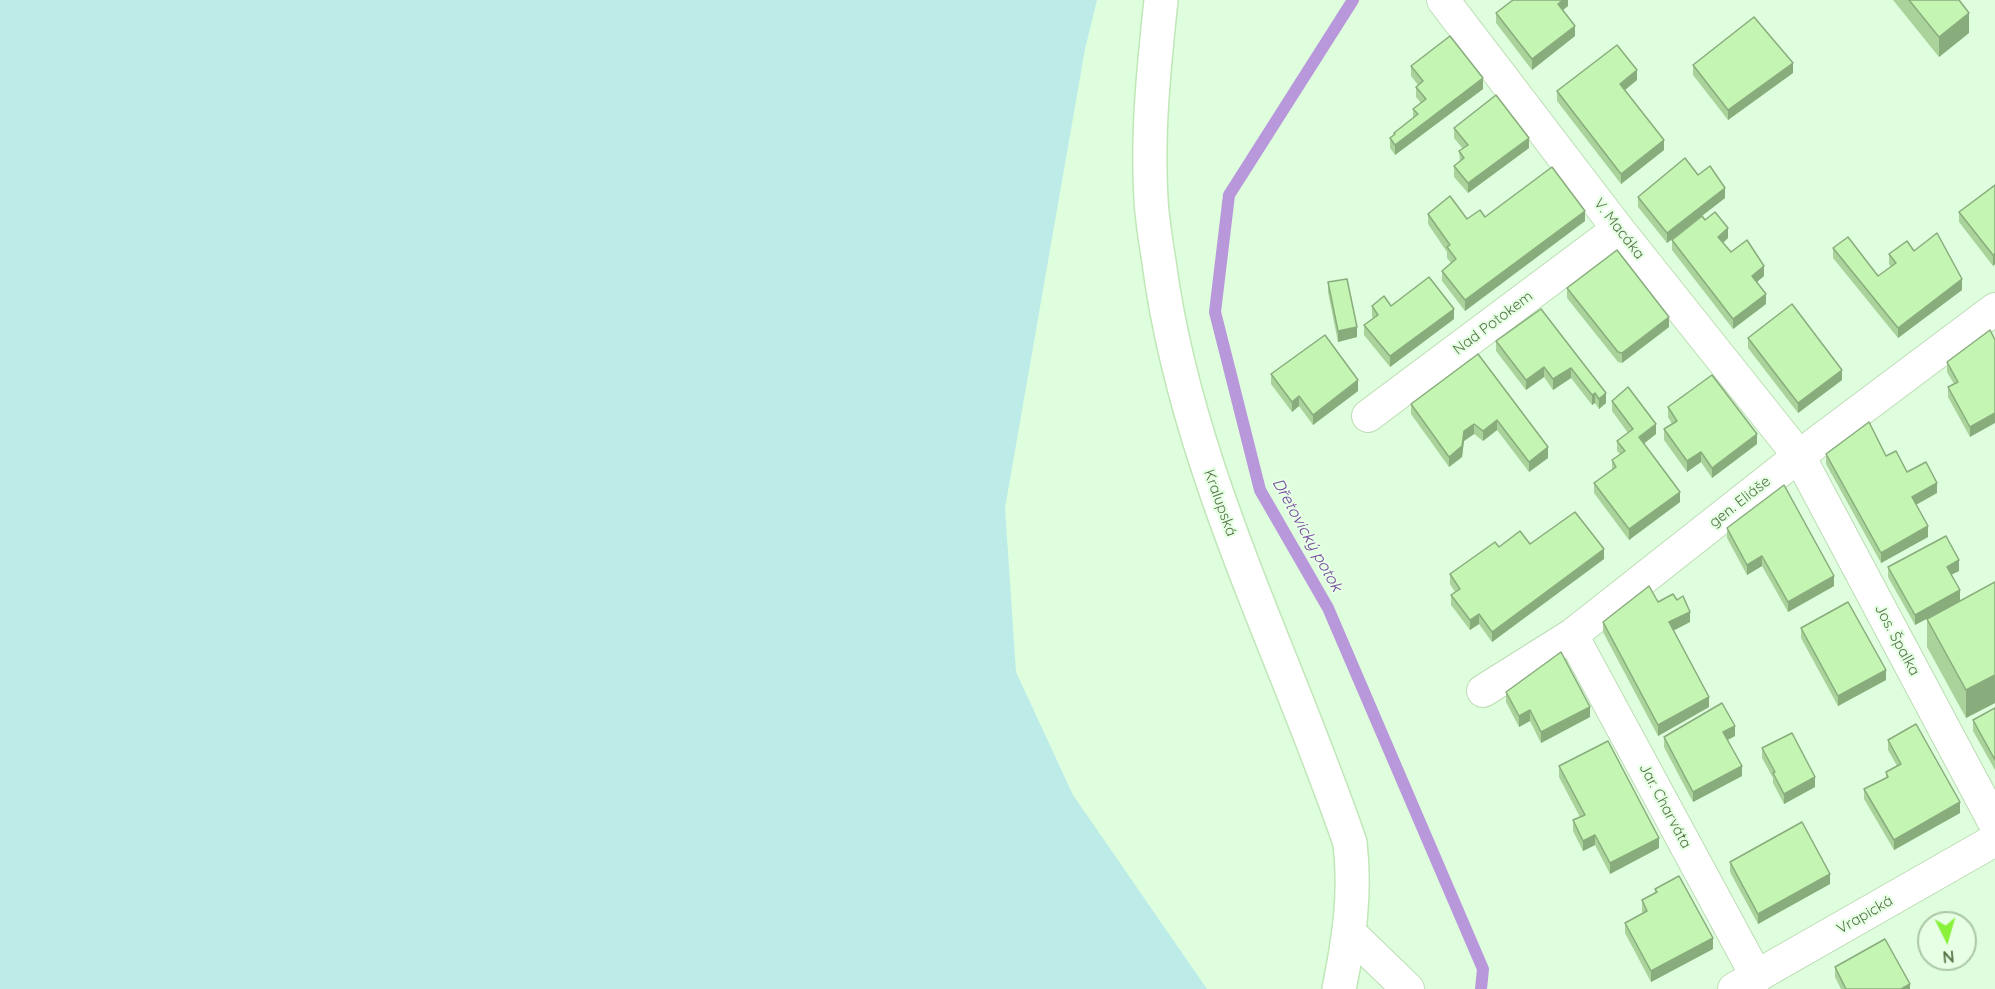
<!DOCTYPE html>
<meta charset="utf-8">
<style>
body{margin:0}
#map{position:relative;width:1995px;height:989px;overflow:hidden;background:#dffedd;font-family:Quicksand,sans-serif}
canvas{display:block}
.north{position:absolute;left:1917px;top:911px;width:60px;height:60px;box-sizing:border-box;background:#e6ffe5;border:2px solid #abc7a5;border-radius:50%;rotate:175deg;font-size:16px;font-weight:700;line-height:24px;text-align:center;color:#537445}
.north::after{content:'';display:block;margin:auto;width:21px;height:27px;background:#89f139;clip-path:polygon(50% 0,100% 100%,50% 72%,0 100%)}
</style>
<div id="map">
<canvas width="1995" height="989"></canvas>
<div class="north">N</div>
</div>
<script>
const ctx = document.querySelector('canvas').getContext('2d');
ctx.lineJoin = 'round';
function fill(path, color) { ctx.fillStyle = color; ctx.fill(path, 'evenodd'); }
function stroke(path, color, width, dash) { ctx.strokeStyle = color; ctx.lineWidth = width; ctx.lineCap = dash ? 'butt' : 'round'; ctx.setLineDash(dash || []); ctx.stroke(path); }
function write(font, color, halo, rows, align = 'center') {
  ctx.font = font + ' Quicksand,sans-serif'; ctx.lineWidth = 4.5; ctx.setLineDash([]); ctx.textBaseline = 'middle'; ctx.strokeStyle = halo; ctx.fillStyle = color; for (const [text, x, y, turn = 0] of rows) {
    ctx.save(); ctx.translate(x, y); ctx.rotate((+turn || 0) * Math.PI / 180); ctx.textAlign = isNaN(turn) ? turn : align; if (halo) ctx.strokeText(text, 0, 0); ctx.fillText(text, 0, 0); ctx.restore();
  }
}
fill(new Path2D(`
 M0 0H1097L1085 49 1005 508 1016 672 1073 795 1207 989H0Z`), '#bcebe8');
stroke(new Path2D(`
 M1353 0 1229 195 1215 312 1260 490 1328 608 1483 969 1481 989`), '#b897da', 12);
const minor = new Path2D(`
 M1443 0 1618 229 1799 456 1995 824
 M1368 416 1618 229
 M1572 635 1757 977
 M1483 691 1572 635 1799 456 1995 309
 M1350 933 1408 989
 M1734 989 1995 840`);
const secondary = new Path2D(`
 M1161 0C1154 66 1147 132 1151 199 1152 220 1156 242 1159 262 1186 467 1284 650 1350 843 1356 893 1349 940 1339 989`);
stroke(minor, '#bcddb4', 34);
stroke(secondary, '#c0e7b7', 36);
stroke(minor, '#fff', 32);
stroke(secondary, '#fff', 33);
fill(new Path2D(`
 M1568 0V6L1563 10 1575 36 1532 70 1496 23V13Z
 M1893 0H1959L1969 33 1939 57Z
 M1693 65 1793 73 1728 120 1693 75Z
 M1411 66 1483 89 1395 155 1390 148V138L1394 135V133L1413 118V109L1421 103 1416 97V87L1418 85 1411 76Z
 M1637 80 1625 90 1664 150 1621 184 1557 101V91Z
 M1454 128 1529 148 1468 193 1454 177V166L1460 162 1459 151 1463 149 1454 138Z
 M1698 175 1725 198 1667 243 1638 207V197Z
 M1995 185V264L1993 266 1959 222V212Z
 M1428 214 1467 219 1485 217 1585 221 1465 311 1442 281V271L1451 263 1447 258V252L1428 224Z
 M1705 220 1728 238 1723 243 1731 252 1764 276 1757 282 1766 304 1733 329 1672 250V240Z
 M1833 248 1878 276 1891 267 1889 264V254L1914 251 1962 290 1898 338 1833 258Z
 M1328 282 1357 337 1338 342 1328 292Z
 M1567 288 1669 327 1622 363 1618 362 1567 298Z
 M1372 306H1391L1454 319 1390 367 1364 335V325L1373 319 1372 316Z
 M1541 309 1606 403 1599 409 1595 403 1592 405 1571 378 1553 390 1544 377 1526 390 1496 351V341Z
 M1748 338 1842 380 1798 413 1748 348Z
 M1995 340 1970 437 1948 397V387L1954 384 1947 372V362Z
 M1478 354 1548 458 1529 472 1497 430 1483 441 1474 434 1464 441 1462 457 1449 467 1411 414V404Z
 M1271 374 1358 391 1313 425 1299 406 1292 412 1271 384Z
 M1612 401 1656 434 1644 444 1680 502 1629 540 1594 493V483L1612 470V460L1620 454 1617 451V441L1628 433 1612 411Z
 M1668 407 1757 444 1712 478 1701 462 1687 472 1664 440V429L1672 424 1668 417Z
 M1826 454 1886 456 1907 472 1937 493 1916 505 1928 537 1881 563 1826 464Z
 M1727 528 1834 586 1788 612 1762 566 1747 575 1727 538Z
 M1530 544 1604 559 1492 642 1479 624 1470 630 1451 605V595L1455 592 1450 584V574L1499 547Z
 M1888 567 1959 571 1951 574 1960 601 1915 625 1888 577Z
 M1995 582V703L1966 718 1927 647V619Z
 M1658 602 1690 622 1673 630 1709 707 1658 736 1603 632V622Z
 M1801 628 1886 680 1838 706 1801 638Z
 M1506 692 1590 717 1541 743 1530 721 1519 727 1506 702Z
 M1995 708V770L1973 731V720Z
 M1735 736 1728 740 1742 776 1693 802 1664 747V737Z
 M1888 740 1960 813 1894 850 1864 799V789L1886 778V772L1897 766 1888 750Z
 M1762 748 1815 787 1784 804 1773 783V778L1762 758Z
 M1559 766 1659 848 1610 874 1595 845 1583 851 1573 831V820L1580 817 1559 777Z
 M1730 862 1830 884 1758 924 1730 872Z
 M1655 889 1713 949 1651 982 1625 933V923L1643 914 1642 911V900L1655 893Z
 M1835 967 1910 989H1841L1835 977Z`), '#a9d39a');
fill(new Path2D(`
 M1563 0H1568V6L1558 14V4Z
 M1969 13V33L1939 57V37Z
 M1575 26V36L1532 70V59Z
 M1793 63V73L1728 120V110Z
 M1637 70V80L1620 94V84Z
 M1483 78V89L1395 155V145Z
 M1529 138V148L1468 193V183Z
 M1664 140V150L1621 184V174Z
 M1725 188V198L1667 243V233Z
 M1585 211V221L1465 311V300Z
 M1728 228V238L1718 247V237Z
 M1995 254V264L1993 266V255Z
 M1764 266V276L1752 286V276Z
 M1962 279V290L1898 338V328Z
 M1766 294V304L1733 329V319Z
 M1454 309V319L1390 367V356Z
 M1669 317V327L1622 363V353Z
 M1357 327V337L1338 342V331Z
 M1544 367V377L1526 390V380Z
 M1571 368V378L1553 390V379Z
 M1842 370V380L1798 413V403Z
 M1358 380V391L1313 425V415Z
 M1595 393V403L1592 405V395Z
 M1606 393V403L1599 409V399Z
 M1299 396V406L1292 412V402Z
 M1995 413V423L1970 437V427Z
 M1497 420V430L1483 441V431Z
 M1474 424V434L1464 441 1462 457 1449 467V457L1464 431Z
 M1656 424V434L1639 447V437Z
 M1757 434V444L1712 478V468Z
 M1548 447V458L1529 472V462Z
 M1701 452V462L1687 472V461Z
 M1937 483V493L1912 507V497Z
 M1680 492V502L1629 540V529Z
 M1928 526V537L1881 563V553Z
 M1604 549V559L1492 642V632Z
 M1762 556V566L1747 575V565Z
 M1959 560V571L1947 577V567Z
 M1834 576V586L1788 612V602Z
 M1960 590V601L1915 625V615Z
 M1690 612V622L1669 633V622Z
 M1479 614V624L1470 630V620Z
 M1886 670V680L1838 706V696Z
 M1995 675V703L1966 718V690Z
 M1709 697V707L1658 736V725Z
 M1590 707V717L1541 743V732Z
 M1530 710V721L1519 727V716Z
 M1735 726V736L1723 742V732Z
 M1742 766V776L1693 802V792Z
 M1815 777V787L1784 804V794Z
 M1960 802V813L1894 850V840Z
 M1595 835V845L1583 851V841Z
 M1659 838V848L1610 874V863Z
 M1830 874V884L1758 924V914Z
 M1713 938V949L1651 982V971Z
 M1910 984V989H1901Z`), '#89ac7d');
const building = new Path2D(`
 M1513 0H1563L1558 4 1575 26 1532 59 1496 13Z
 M1909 0H1959L1969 13 1939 37Z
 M1754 17 1793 63 1728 110 1693 65Z
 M1450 36 1483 78 1395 145 1390 138 1395 134 1394 133 1418 114 1413 109 1426 99 1416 87 1423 81 1411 66Z
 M1617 45 1637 70 1620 84 1664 140 1621 174 1557 91Z
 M1496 95 1529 138 1468 183 1454 166 1464 158 1459 151 1468 145 1454 128Z
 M1685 158 1698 175 1710 166 1725 188 1667 233 1638 197Z
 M1552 167 1585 211 1465 300 1442 271 1456 259 1447 247 1450 245 1428 214 1450 196 1467 219 1480 210 1485 217Z
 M1995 185V254L1993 255 1959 212Z
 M1715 212 1728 228 1718 237 1731 252 1747 240 1764 266 1752 276 1766 294 1733 319 1672 240 1702 216 1705 220Z
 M1937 233 1962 279 1898 328 1833 248 1848 237 1878 276 1896 263 1889 254 1907 241 1914 251Z
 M1617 250 1669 317 1622 353 1618 352 1567 288Z
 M1429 277 1454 309 1390 356 1364 325 1378 315 1372 306 1384 296 1391 306Z
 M1347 279 1357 327 1338 331 1328 282Z
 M1792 304 1842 370 1798 403 1748 338Z
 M1541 309 1606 393 1599 399 1595 393 1592 395 1571 368 1553 379 1544 367 1526 380 1496 341Z
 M1990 330 1995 340V413L1970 427 1948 387 1958 382 1947 362Z
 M1325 335 1358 380 1313 415 1299 396 1292 402 1271 374Z
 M1478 354 1548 447 1529 462 1497 420 1483 431 1474 424 1464 431 1462 446 1449 457 1411 404Z
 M1712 375 1757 434 1712 468 1701 452 1687 461 1664 429 1677 421 1668 407Z
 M1628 387 1656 424 1639 437 1680 492 1629 529 1594 483 1616 467 1612 460 1625 451 1617 441 1633 429 1612 401Z
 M1869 422 1886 456 1896 451 1907 472 1926 462 1937 483 1912 497 1928 526 1881 553 1826 454Z
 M1784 485 1834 576 1788 602 1762 556 1747 565 1727 528Z
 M1575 512 1604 549 1492 632 1479 614 1470 620 1451 595 1460 589 1450 574 1495 542 1499 547 1520 531 1530 544Z
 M1946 536 1959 560 1947 567 1960 590 1915 615 1888 567Z
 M1995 582V675L1966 690 1927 619Z
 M1649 586 1658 602 1673 594 1677 600 1683 596 1690 612 1669 622 1709 697 1658 725 1603 622Z
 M1848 602 1886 670 1838 696 1801 628Z
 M1561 652 1590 707 1541 732 1530 710 1519 716 1506 692Z
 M1722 703 1735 726 1723 732 1742 766 1693 792 1664 737Z
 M1995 708V760L1973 720Z
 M1916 724 1960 802 1894 840 1864 789 1888 777 1886 772 1901 764 1888 740Z
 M1792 733 1815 777 1784 794 1773 773 1775 772 1762 748Z
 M1608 741 1659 838 1610 863 1595 835 1583 841 1573 820 1585 815 1559 766Z
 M1802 822 1830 874 1758 914 1730 862Z
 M1679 876 1713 938 1651 971 1625 923 1647 911 1642 900 1657 892 1655 889Z
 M1885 939 1910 984 1901 989H1846L1835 967Z`);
fill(building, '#c4f5b3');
stroke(building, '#89ac7d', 1.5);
write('15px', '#537445', '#e6ffe5', [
 ["V. Macáka",1619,229,52],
 ["Nad Potokem",1493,323,-37],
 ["gen. Eliáše",1740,502,-38],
 ["Kralupská",1220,503,70],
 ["Jos. Špalka",1897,640,62],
 ["Jar. Charváta",1665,806,62],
 ["Vrapická",1865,915,-30]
]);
write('italic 16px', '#73459f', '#e6ffe5', [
 ["Dřetovický potok",1307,535,61]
]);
</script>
